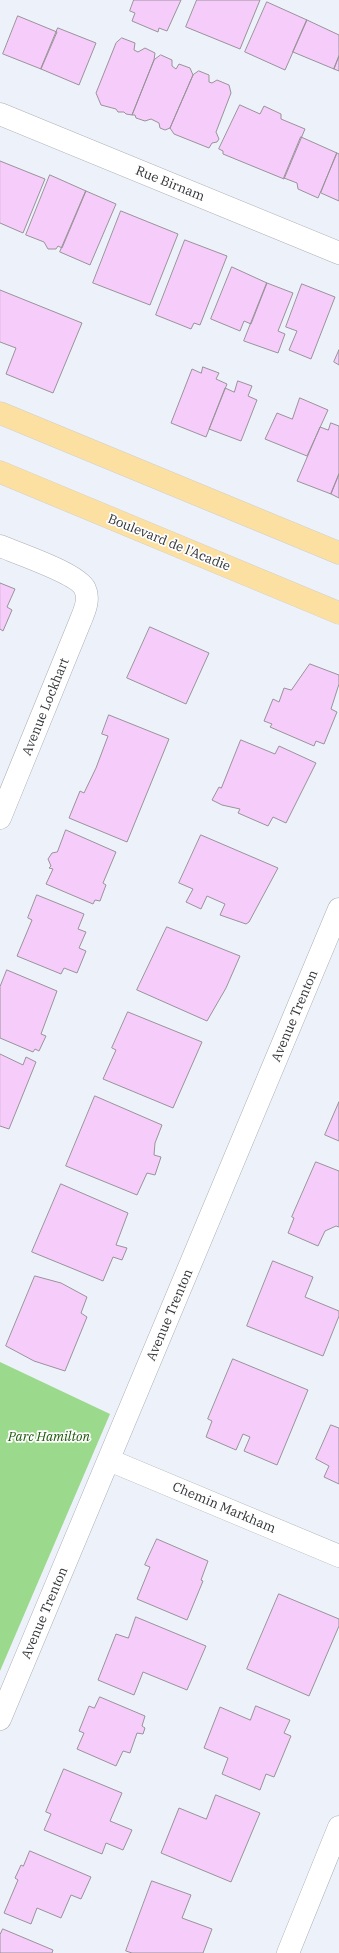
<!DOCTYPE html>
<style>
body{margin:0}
canvas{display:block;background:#edf1f9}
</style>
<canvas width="339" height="1953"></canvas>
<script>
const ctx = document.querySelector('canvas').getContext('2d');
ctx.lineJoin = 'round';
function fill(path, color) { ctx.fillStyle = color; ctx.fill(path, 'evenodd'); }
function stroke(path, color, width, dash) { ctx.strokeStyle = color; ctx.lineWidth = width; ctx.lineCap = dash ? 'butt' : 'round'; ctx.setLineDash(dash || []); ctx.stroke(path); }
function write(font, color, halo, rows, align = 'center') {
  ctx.font = font + ' "IBM Plex Serif",serif'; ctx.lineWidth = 3.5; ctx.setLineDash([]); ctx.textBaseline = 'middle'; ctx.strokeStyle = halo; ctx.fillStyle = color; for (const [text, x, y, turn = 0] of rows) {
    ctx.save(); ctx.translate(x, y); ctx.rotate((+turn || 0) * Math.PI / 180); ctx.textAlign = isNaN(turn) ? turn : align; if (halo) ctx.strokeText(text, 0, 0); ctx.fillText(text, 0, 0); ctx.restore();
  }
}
fill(new Path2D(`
 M0 1362 110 1414 0 1671Z`), '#9bd98d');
const building = new Path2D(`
 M134 0H181L167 31 159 28 158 32 132 21 135 13 130 11Z
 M197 0H260L240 49 186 27Z
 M267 2 307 20 285 70 245 52Z
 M18 16 57 32 41 69 3 54Z
 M307 20 339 35V56L334 69 293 52Z
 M58 28 96 43 79 85 41 69Z
 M122 38 135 43 134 50 138 52 145 48 155 53 154 60 132 115 126 114 124 112H118L116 109 101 105 96 93 116 43Z
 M161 55 172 60V66L176 69 179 64 190 68 193 75 170 128 165 130 160 128 159 123 151 119 145 121 136 118 135 115H132L154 60Z
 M339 56V71L334 69Z
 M199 71 209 75V82L212 83 217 80 229 85 231 93 216 132 219 139 217 142 212 143 209 148 174 134 170 128 193 75Z
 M240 105 260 114 264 106 281 114V119L305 129 284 179 223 154V151L219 149Z
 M301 137 337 153 318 198 298 189 297 183 284 178Z
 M337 153 339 154V201L321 193Z
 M0 161 45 179 23 233 0 223Z
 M50 175 86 191 62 248 58 246 56 249H48L44 242 26 235Z
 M86 191 116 204 90 265 60 252Z
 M121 211 178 234 150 305 93 283Z
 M185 240 227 256 200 325 194 323 191 329 156 315Z
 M232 267 267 283 251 324 244 321 240 331 211 319Z
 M267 283 293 293 278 331 285 334 278 353 244 341Z
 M302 284 335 297 311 359 289 350 297 331 286 327Z
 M0 290 82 323 53 393 6 374 16 348 0 342Z
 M339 350V365L334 362Z
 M203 367 219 373 216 379 227 384 206 437 171 423 192 369 201 373Z
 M238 381 252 386 248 396 257 400 241 441 209 429 225 388 234 392Z
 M300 398 328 410 307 456 265 439 277 413 292 419Z
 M331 423 339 426V474L331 494 297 481 320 427 328 430Z
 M339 474V498L331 494Z
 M0 583 15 589 7 607 12 610 3 631 0 629Z
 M150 627 209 653 186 704 127 678Z
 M310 664 339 675V684L331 709 337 712 324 744 316 741 314 746 270 727 272 724 264 721 273 699 279 702 284 688 291 690Z
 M109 715 169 739 127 842 69 818 80 791 84 793 96 768 108 736 102 734Z
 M241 740 275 754 279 746 316 763 286 823 273 817 268 826 238 813 240 809 222 805 212 800 219 787 221 788Z
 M66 830 116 852 103 883 106 885 100 901 95 900 93 904 46 884 53 869 49 868 51 866 48 859 52 853 57 852Z
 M201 835 278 868 249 922 246 924 220 915 225 904 207 896 201 909 186 902 193 889 179 883Z
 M37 895 84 914 78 929 86 932 79 948 86 951 77 973 64 968 61 974 17 956 32 920 28 918Z
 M167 927 240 956 226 988 207 1021 137 990Z
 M7 970 57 991 41 1034 46 1036 39 1051 35 1049 33 1052 0 1038V987Z
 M128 1012 202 1042 173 1108 103 1079 116 1050 112 1048Z
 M0 1054 23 1065 26 1057 36 1062 9 1129 0 1126Z
 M95 1096 162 1125 155 1143 154 1155 161 1157 155 1175 147 1173 137 1195 66 1166Z
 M339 1102V1141L325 1135Z
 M316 1162 339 1171V1227L336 1226 325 1231 318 1246 288 1233 294 1218 292 1217Z
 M61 1184 128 1213 116 1245 127 1248 122 1260 113 1257 103 1281 32 1252Z
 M273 1261 313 1277 305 1297 339 1311V1316L323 1356 247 1326Z
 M35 1276 61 1283 87 1297 81 1313 87 1317 65 1371 34 1361 6 1346Z
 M233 1359 308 1390 277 1465 244 1451 250 1437 243 1434 236 1450 206 1437 212 1421 208 1419Z
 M331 1425 339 1428V1484L324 1477 329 1466 316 1459Z
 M157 1539 208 1561 201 1580 203 1581 187 1620 137 1599 150 1567 145 1565Z
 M279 1594 339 1619V1626L309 1696 247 1669Z
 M136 1617 206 1646 187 1690 143 1672 134 1695 98 1680 116 1634 128 1638Z
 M100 1697 145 1716 142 1726 145 1728 143 1734 137 1733 130 1753 123 1751 116 1766 77 1749 84 1733 79 1731 89 1706 94 1708Z
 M256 1706 290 1720 284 1733 291 1736 274 1777 266 1774 260 1790 222 1774 228 1758 204 1748 220 1707 250 1720Z
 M64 1769 122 1793 110 1821 132 1830 123 1850 106 1843 102 1854 44 1830 51 1814 46 1812Z
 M216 1795 260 1813 231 1882 161 1853 179 1808 206 1819Z
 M30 1851 91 1877 81 1899 71 1895 61 1918 37 1908 31 1924 4 1913 18 1880 15 1878 21 1865 23 1866Z
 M152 1881 191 1895 182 1918 212 1929 203 1953H132L126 1951Z
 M3 1929 53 1950 52 1953H0V1935Z`);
fill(building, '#f6ccfa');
stroke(building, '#999399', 1);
const minor = new Path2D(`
 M0 114 339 253
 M0 546C17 553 79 574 85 589 90 600 84 612 80 622L0 818
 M109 1460 339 1556
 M0 1719 339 909
 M288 1953 339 1827`);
const major = new Path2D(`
 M0 413 339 553
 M0 472 339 613`);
stroke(minor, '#abafb6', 23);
stroke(major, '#cececf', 23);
stroke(minor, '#fff', 22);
stroke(major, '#fce0a1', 22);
write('13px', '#313336', '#fefefe', [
 ["Rue Birnam",170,184,22],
 ["Boulevard de l'Acadie",169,543,22],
 ["Avenue Lockhart",46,707,-68],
 ["Avenue Trenton",295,1016,-67],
 ["Avenue Trenton",170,1315,-67],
 ["Chemin Markham",224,1508,23],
 ["Avenue Trenton",45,1613,-67]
]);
write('italic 13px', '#175502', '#fefefe', [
 ["Parc Hamilton",49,1437]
]);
</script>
